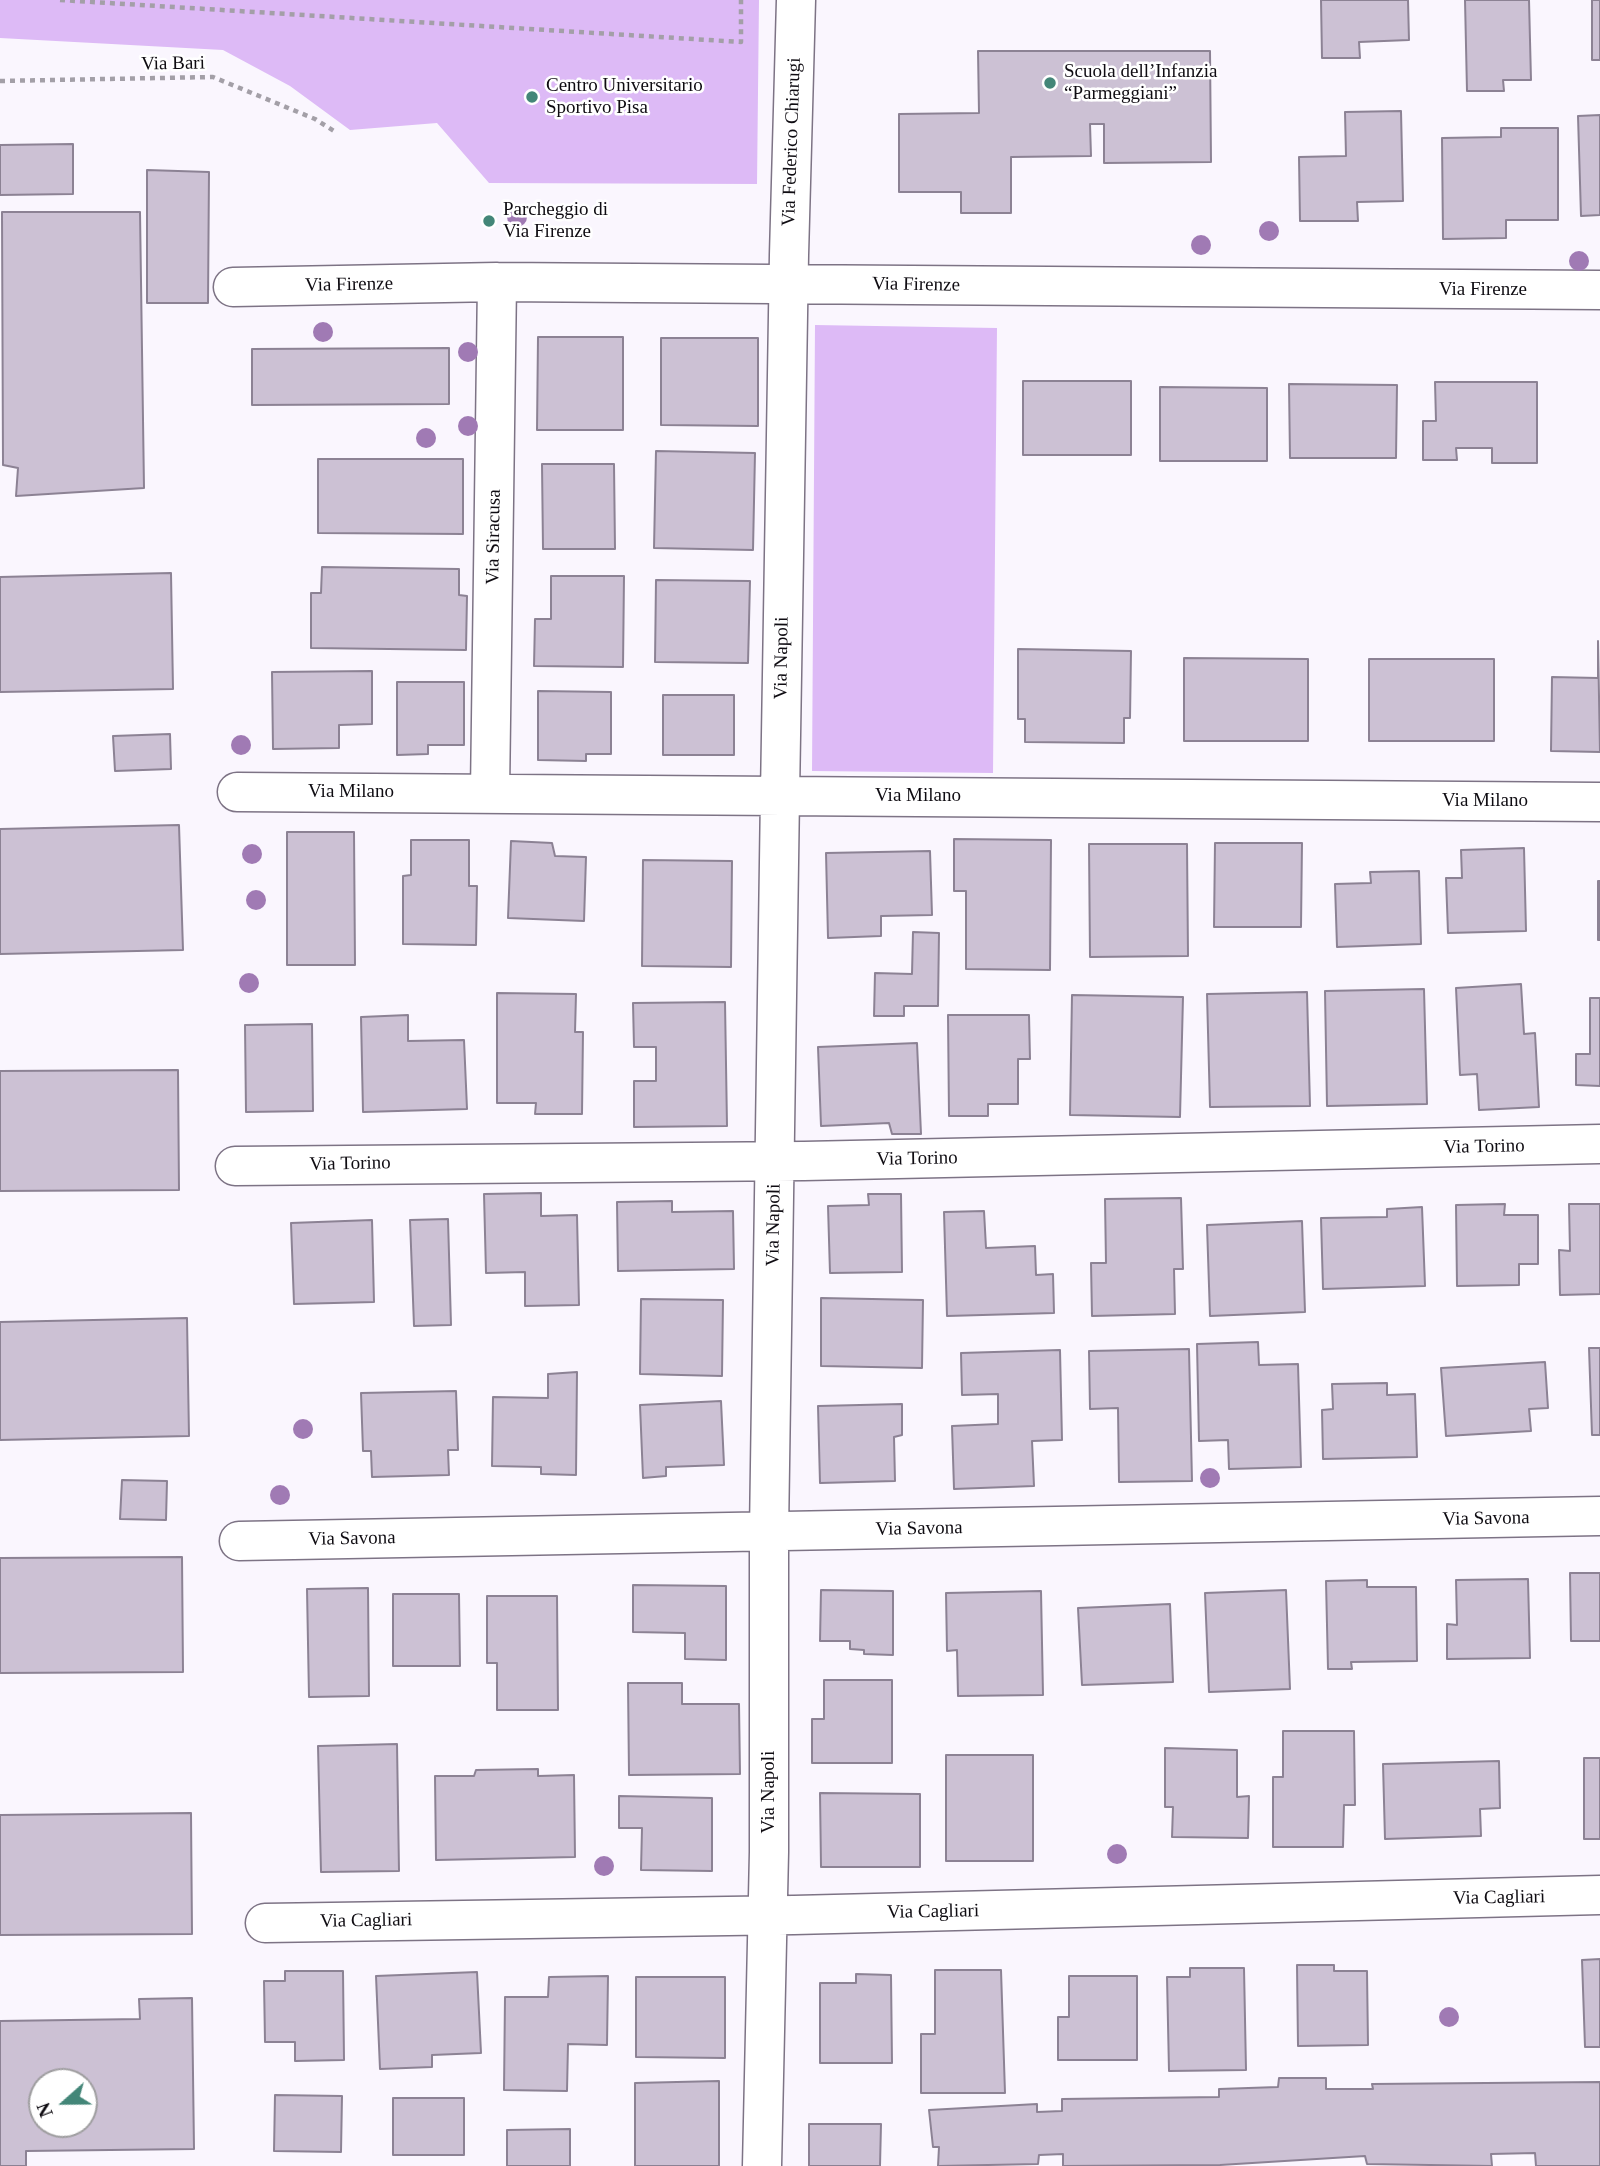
<!DOCTYPE html>
<meta charset="utf-8">
<style>
body{margin:0}
#map{position:relative;width:1600px;height:2166px;overflow:hidden;background:#faf6fe;font-family:"Times New Roman",serif}
canvas{display:block}
.north{position:absolute;left:28px;top:2068px;width:70px;height:70px;box-sizing:border-box;background:#fff;border:2px solid #9f9ea0;border-radius:50%;rotate:249deg;font-size:19px;font-weight:700;line-height:28px;text-align:center;color:#0f0c12}
.north::after{content:'';display:block;margin:auto;width:24px;height:32px;background:#438678;clip-path:polygon(50% 0,100% 100%,50% 72%,0 100%)}
</style>
<div id="map">
<canvas width="1600" height="2166"></canvas>
<div class="north">N</div>
</div>
<script>
const ctx = document.querySelector('canvas').getContext('2d');
ctx.lineJoin = 'round';
function fill(path, color) { ctx.fillStyle = color; ctx.fill(path, 'evenodd'); }
function stroke(path, color, width, dash) { ctx.strokeStyle = color; ctx.lineWidth = width; ctx.lineCap = dash ? 'butt' : 'round'; ctx.setLineDash(dash || []); ctx.stroke(path); }
function write(font, color, halo, rows, align = 'center') {
  ctx.font = font + ' "Times New Roman",serif'; ctx.lineWidth = 5; ctx.setLineDash([]); ctx.textBaseline = 'middle'; ctx.strokeStyle = halo; ctx.fillStyle = color; for (const [text, x, y, turn = 0] of rows) {
    ctx.save(); ctx.translate(x, y); ctx.rotate((+turn || 0) * Math.PI / 180); ctx.textAlign = isNaN(turn) ? turn : align; if (halo) ctx.strokeText(text, 0, 0); ctx.fillText(text, 0, 0); ctx.restore();
  }
}
fill(new Path2D(`
 M0 0H759L757 184 489 183 437 123 350 130 290 86 223 50 0 38Z
 M815 325 997 328 993 773 812 771Z`), '#ddbaf6');
const building = new Path2D(`
 M1321 0H1408L1409 40 1359 42 1360 58H1322Z
 M1465 0H1529L1531 80H1503L1504 91H1467Z
 M1592 0H1600V60H1592Z
 M978 51H1210L1211 162 1104 163V124H1090L1091 156 1011 157V213H961V192H899V114L979 113Z
 M1401 111 1403 201 1357 202 1358 221H1300L1299 157 1346 156 1345 112Z
 M1600 115V215L1581 216 1578 116Z
 M1501 128H1558V220H1506V238L1443 239 1442 138 1501 137Z
 M73 144V194L0 195V145Z
 M147 170 209 172 208 303H147Z
 M2 212H140L144 488 16 496 18 468 3 465Z
 M538 337H623V430H537Z
 M661 338H758V426L661 425Z
 M449 348V404L252 405V349Z
 M1023 381H1131V455H1023Z
 M1435 382H1537V463H1492V448H1456L1457 460H1423V421H1436Z
 M1289 384 1397 385 1396 458H1290Z
 M1160 387 1267 388V461H1160Z
 M656 451 755 453 753 550 654 548Z
 M318 459H463V534L318 533Z
 M542 464H614L615 549H543Z
 M322 567 459 569V595L467 596 466 650 311 648V593H321Z
 M171 573 173 689 0 692V577Z
 M551 576H624L623 667 534 666 535 619H551Z
 M656 580 750 581 748 663 655 662Z
 M1598 641 1600 752 1551 751 1552 677 1598 678Z
 M1018 649 1131 651 1130 718H1124V743L1025 742V719H1018Z
 M1184 658 1308 659V741H1184Z
 M1369 659H1494V741H1369Z
 M372 671V724L339 725V748L273 749 272 672Z
 M397 682H464V745H428V754L397 755Z
 M538 691 611 692V754H586V761L538 760Z
 M663 695H734V755H663Z
 M170 734 171 769 115 771 113 736Z
 M179 825 183 950 0 954V829Z
 M287 832H354L355 965H287Z
 M954 839 1051 840 1050 970 966 969V891H954Z
 M411 840H469V886H477L476 945 403 944V876L411 875Z
 M511 841 552 843 555 856 586 857 584 921 508 918Z
 M1215 843H1302L1301 927H1214Z
 M1089 844H1187L1188 956 1090 957Z
 M1524 848 1526 931 1448 933 1446 878H1462L1461 850Z
 M930 851 932 915 881 916V936L828 938 826 853Z
 M643 860 732 861 731 967 642 966Z
 M1419 871 1421 944 1337 947 1335 884 1371 883 1370 872Z
 M1598 881H1600V940H1598Z
 M913 932 939 933 938 1006H904V1016H874L875 973 912 974Z
 M1521 984 1524 1034 1535 1033 1539 1107 1479 1110 1477 1074 1460 1075 1456 988Z
 M1424 989 1427 1104 1327 1106 1325 991Z
 M1307 992 1310 1106 1210 1107 1207 994Z
 M497 993 576 994 575 1032H583L582 1114H535L536 1103H497Z
 M1072 995 1183 997 1180 1117 1070 1115Z
 M1590 998H1600V1086L1576 1085V1054H1590Z
 M725 1002 727 1126 634 1127V1081H656V1047H634L633 1003Z
 M408 1015V1041L464 1040 467 1109 363 1112 361 1017Z
 M948 1015H1029L1030 1059H1018V1104H988V1116H949Z
 M312 1024 313 1111 246 1112 245 1025Z
 M917 1043 921 1134H892L889 1123 821 1126 818 1047Z
 M178 1070 179 1190 0 1191V1071Z
 M541 1193V1216L577 1215 579 1305 525 1306V1272L486 1273 484 1194Z
 M868 1194H901L902 1272 830 1273 828 1206 869 1205Z
 M1181 1198 1183 1269H1174L1175 1314 1092 1316 1091 1263H1106L1105 1199Z
 M672 1201V1212L733 1211 734 1269 618 1271 617 1202Z
 M1505 1204 1504 1215H1538V1264H1519V1285L1457 1286 1456 1205Z
 M1569 1204H1600V1294L1560 1295 1559 1250 1570 1251Z
 M1422 1207 1425 1286 1323 1289 1321 1218 1387 1217V1209Z
 M984 1211 986 1248 1035 1246 1036 1275 1053 1274 1054 1313 947 1316 944 1212Z
 M448 1219 451 1325 414 1326 410 1220Z
 M372 1220 374 1302 294 1304 291 1223Z
 M1302 1221 1305 1312 1210 1316 1207 1225Z
 M821 1298 923 1300 922 1368 821 1366Z
 M641 1299 723 1300 722 1376 640 1374Z
 M187 1318 189 1436 0 1440V1322Z
 M1258 1342 1259 1365 1298 1364 1301 1467 1229 1469 1228 1440 1199 1441 1197 1344Z
 M1589 1348H1600V1435H1592Z
 M1189 1349 1192 1481 1119 1482 1118 1408 1090 1409 1089 1351Z
 M1060 1350 1062 1440 1032 1441 1034 1486 954 1489 952 1426 998 1424V1394L962 1395 961 1353Z
 M1545 1362 1548 1408 1529 1409 1531 1431 1446 1436 1441 1368Z
 M577 1372 576 1475 541 1474V1467L492 1466 493 1397 548 1398V1374Z
 M1387 1383V1395L1415 1394 1417 1457 1323 1459 1322 1410 1333 1409 1332 1384Z
 M456 1391 458 1450H448L449 1475 372 1477 371 1451H363L361 1393Z
 M721 1401 724 1465 666 1467V1476L643 1478 640 1405Z
 M902 1404V1435L894 1437 895 1481 820 1483 818 1406Z
 M122 1480 167 1481 166 1520 120 1519Z
 M182 1557 183 1672 0 1673V1558Z
 M1570 1573H1600V1641H1571Z
 M1528 1579 1530 1658 1447 1659V1624L1457 1625 1456 1580Z
 M1367 1580V1587H1416L1417 1661 1351 1662 1352 1669H1328L1326 1581Z
 M633 1585 726 1586V1660L685 1659V1633L633 1632Z
 M368 1588 369 1696 309 1697 307 1589Z
 M821 1590 893 1591V1655L864 1654V1650L850 1649V1641H820Z
 M1286 1590 1290 1689 1209 1692 1205 1593Z
 M1041 1591 1043 1695 958 1696 957 1650 947 1651 946 1593Z
 M393 1594H459L460 1666H393Z
 M487 1596H557L558 1710H497V1663H487Z
 M1170 1604 1173 1682 1082 1685 1078 1608Z
 M824 1680H892V1763H812V1719H824Z
 M628 1683H682V1704H739L740 1774 629 1775Z
 M1283 1731H1354L1355 1805H1344L1343 1847H1273V1777H1283Z
 M397 1744 399 1871 321 1872 318 1746Z
 M1165 1748 1237 1750V1797L1249 1796 1248 1838 1172 1837 1173 1807H1165Z
 M946 1755H1033V1861H946Z
 M1584 1758H1600V1839H1584Z
 M1499 1761 1500 1808 1480 1809 1481 1836 1385 1839 1383 1764Z
 M538 1769V1776L574 1775 575 1857 436 1860 435 1776H474L476 1770Z
 M820 1793 920 1794V1867H821Z
 M619 1796 712 1798V1871L641 1870 642 1828H619Z
 M191 1813 192 1934 0 1935V1815Z
 M1600 1959V2047H1585L1582 1960Z
 M1297 1965H1334V1971H1367L1368 2045 1298 2046Z
 M1190 1968H1244L1246 2070 1169 2071 1167 1977H1190Z
 M935 1970H1001L1005 2093H921V2034H935Z
 M285 1971H343L344 2060 295 2061V2042H265L264 1981H285Z
 M477 1972 481 2053 432 2055V2067L380 2069 376 1976Z
 M856 1974 891 1975 892 2063H820V1983H856Z
 M608 1976 607 2045 568 2044 567 2091 504 2090 505 1997H548L549 1977Z
 M1069 1976H1137V2060H1058V2017H1069Z
 M636 1977H725V2058L636 2057Z
 M192 1998 194 2149 26 2151V2166H0V2021L140 2019 139 1999ZM42 2082H84V2124H42Z
 M1279 2078H1326V2089H1373L1372 2084 1600 2082V2166H1536L1535 2153 1491 2154 1492 2166 1367 2164 1365 2156 1220 2165 1063 2166V2154L1039 2155 1038 2164 938 2166 939 2147H933L929 2110 1037 2104V2112L1062 2111V2099L1219 2097V2089L1278 2087Z
 M719 2081V2166H635V2083Z
 M275 2095 342 2096 341 2152 274 2151Z
 M393 2098H464V2155H393Z
 M809 2124H881L880 2166H809Z
 M570 2129V2166H507V2130Z`);
fill(building, '#ccc1d4');
stroke(building, '#8c8294', 2);
const minor = new Path2D(`
 M233 287 497 282 1600 290
 M237 792 1600 802
 M490 792 497 282
 M235 1166 804 1161 1600 1144
 M239 1541 1600 1516
 M265 1923 794 1915 1600 1895
 M762 2166 769 1852V1532L780 795 789 255 796 0`);
stroke(minor, '#7d7385', 41);
stroke(new Path2D(`
 M60 0 741 42V0
 M0 81 213 77 315 119 334 131`), '#a39fa7', 4.5, [5, 5]);
stroke(minor, '#fff', 38);
ctx.fillStyle = '#a07ab4';
for (const [x, y] of [
 [517,217],
 [1269,231],
 [1201,245],
 [1579,261],
 [323,332],
 [468,352],
 [468,426],
 [426,438],
 [241,745],
 [252,854],
 [256,900],
 [249,983],
 [303,1429],
 [1210,1478],
 [280,1495],
 [1117,1854],
 [604,1866],
 [1449,2017]
]) { ctx.beginPath(); ctx.arc(x, y, 10, 0, 2 * Math.PI); ctx.fill(); }
for (const [x, y, r, color] of [
 [1050,83,7,"#438678"],
 [532,97,7,"#438678"],
 [489,221,7,"#438678"]
]) { const dot = new Path2D(); dot.arc(x, y, r, 0, 2 * Math.PI); ctx.fillStyle = color; ctx.fill(dot); stroke(dot, '#fff', 2.5); }
write('19px', '#0f0c12', '#fff', [
 ["Via Bari",173,64,-1],
 ["Via Federico Chiarugi",792,142,-88],
 ["Via Firenze",349,285,-1],
 ["Via Firenze",916,285,1],
 ["Via Firenze",1483,290],
 ["Via Siracusa",494,537,-89],
 ["Via Napoli",782,658,-89],
 ["Via Milano",351,792],
 ["Via Milano",918,796],
 ["Via Milano",1485,801],
 ["Via Torino",1484,1147,-1],
 ["Via Torino",917,1159,-1],
 ["Via Torino",350,1164,-1],
 ["Via Napoli",774,1225,-89],
 ["Via Savona",1486,1519,-1],
 ["Via Savona",919,1529,-1],
 ["Via Savona",352,1539,-1],
 ["Via Napoli",769,1792,-90],
 ["Via Cagliari",1499,1898,-1],
 ["Via Cagliari",933,1912,-1],
 ["Via Cagliari",366,1921,-1]
]);
write('19px', '#0f0c12', '#fff', [
 ["Scuola dell’Infanzia",1064,72],
 ["“Parmeggiani”",1064,94],
 ["Centro Universitario",546,86],
 ["Sportivo Pisa",546,108],
 ["Parcheggio di",503,210],
 ["Via Firenze",503,232]
], 'left');
</script>
